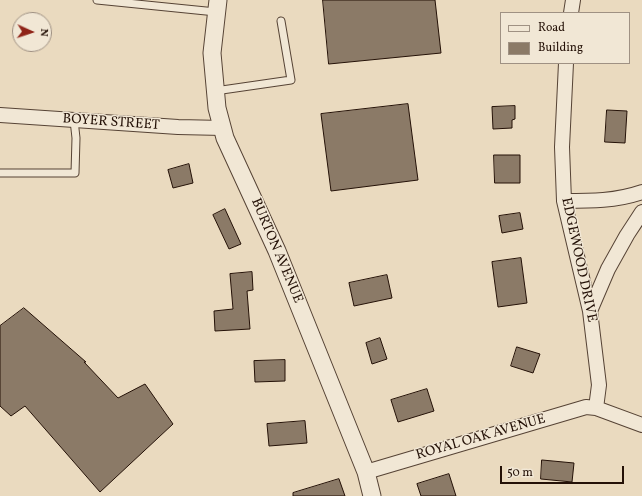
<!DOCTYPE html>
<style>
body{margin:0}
#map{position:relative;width:642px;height:496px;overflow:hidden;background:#eadabf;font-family:Vollkorn,serif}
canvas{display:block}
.legend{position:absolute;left:500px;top:12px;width:130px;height:52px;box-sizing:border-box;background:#f1e7d5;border:1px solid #9f9183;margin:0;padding:5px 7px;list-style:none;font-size:12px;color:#241107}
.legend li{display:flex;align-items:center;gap:8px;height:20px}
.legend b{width:20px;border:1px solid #9f9183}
.north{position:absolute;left:12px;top:12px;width:40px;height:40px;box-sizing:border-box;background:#f1e7d5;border:1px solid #9f9183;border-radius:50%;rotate:93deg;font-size:11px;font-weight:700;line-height:16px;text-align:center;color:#241107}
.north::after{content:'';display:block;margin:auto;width:14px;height:18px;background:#8f2418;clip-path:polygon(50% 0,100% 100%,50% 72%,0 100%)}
.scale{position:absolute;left:500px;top:466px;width:124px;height:18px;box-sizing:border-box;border:2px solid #241107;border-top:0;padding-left:5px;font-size:12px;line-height:14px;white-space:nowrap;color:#241107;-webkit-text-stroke:3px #f1e7d5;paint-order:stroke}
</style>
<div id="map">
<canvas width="642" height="496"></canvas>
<ul class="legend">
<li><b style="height:5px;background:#f1e7d5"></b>Road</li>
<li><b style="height:11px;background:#8b7a67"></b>Building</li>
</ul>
<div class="north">N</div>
<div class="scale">50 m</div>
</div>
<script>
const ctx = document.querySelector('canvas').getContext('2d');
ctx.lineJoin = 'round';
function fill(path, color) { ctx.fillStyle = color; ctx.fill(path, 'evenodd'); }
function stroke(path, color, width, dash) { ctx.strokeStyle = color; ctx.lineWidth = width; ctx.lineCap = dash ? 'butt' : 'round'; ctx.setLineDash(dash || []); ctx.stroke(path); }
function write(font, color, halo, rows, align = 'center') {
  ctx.font = font + ' Vollkorn,serif'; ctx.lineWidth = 3; ctx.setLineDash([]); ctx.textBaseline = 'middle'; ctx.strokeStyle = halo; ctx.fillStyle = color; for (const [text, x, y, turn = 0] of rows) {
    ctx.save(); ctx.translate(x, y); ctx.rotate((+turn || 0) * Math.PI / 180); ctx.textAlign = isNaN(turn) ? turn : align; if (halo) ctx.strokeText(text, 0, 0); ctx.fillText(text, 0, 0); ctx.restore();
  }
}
const building = new Path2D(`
 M323 0H435L441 53 329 64Z
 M408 104 418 180 331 191 321 114Z
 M515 106V119L512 120V128L493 129 492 107Z
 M607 110 627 111 625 143 605 142Z
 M494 155H520V183H495Z
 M189 164 193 183 173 188 168 170Z
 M225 209 241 244 229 249 213 215Z
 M520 213 523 229 502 233 499 216Z
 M521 258 527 303 498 307 492 262Z
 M252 272 253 290 247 291 250 329 215 331 214 311 233 309 230 274Z
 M387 275 392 298 354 306 349 283Z
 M24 308 86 362H84L118 398 145 384 173 424 100 492 25 406 11 416 0 406V326Z
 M380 338 387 359 372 364 366 343Z
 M517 347 540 354 533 373 511 366Z
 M285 360V381L255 382 254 361Z
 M427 389 434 411 398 422 391 400Z
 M305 421 307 443 269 446 267 424Z
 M542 460 574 463 572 482 541 479Z
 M449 474 456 496H421L417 484Z
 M339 479 345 496H293V493Z`);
fill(building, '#8b7a67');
stroke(building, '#241107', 1);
const service = new Path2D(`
 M97 0 216 12
 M215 91 291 80 281 21
 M0 173H75L76 138 74 120`);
const minor = new Path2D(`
 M571 13 573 0
 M566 63 562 147 564 201 590 311 599 385 596 408
 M0 115 178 127 223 128
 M564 201C591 201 616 201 642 192
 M590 311 608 269 627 235 642 212
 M366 472 586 407 596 408 642 425`);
const tertiary = new Path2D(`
 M218 0 212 53 217 108 225 138 277 251 366 472 372 496`);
stroke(service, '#564335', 9);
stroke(minor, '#564335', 16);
stroke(tertiary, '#564335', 19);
stroke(service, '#f1e7d5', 7);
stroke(minor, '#f1e7d5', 14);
stroke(tertiary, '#f1e7d5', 17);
write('14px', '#241107', '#f1e7d5', [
 ["BOYER STREET",111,123,4],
 ["BURTON AVENUE",276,251,67],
 ["EDGEWOOD DRIVE",578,260,78],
 ["ROYAL OAK AVENUE",481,438,-16]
]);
</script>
